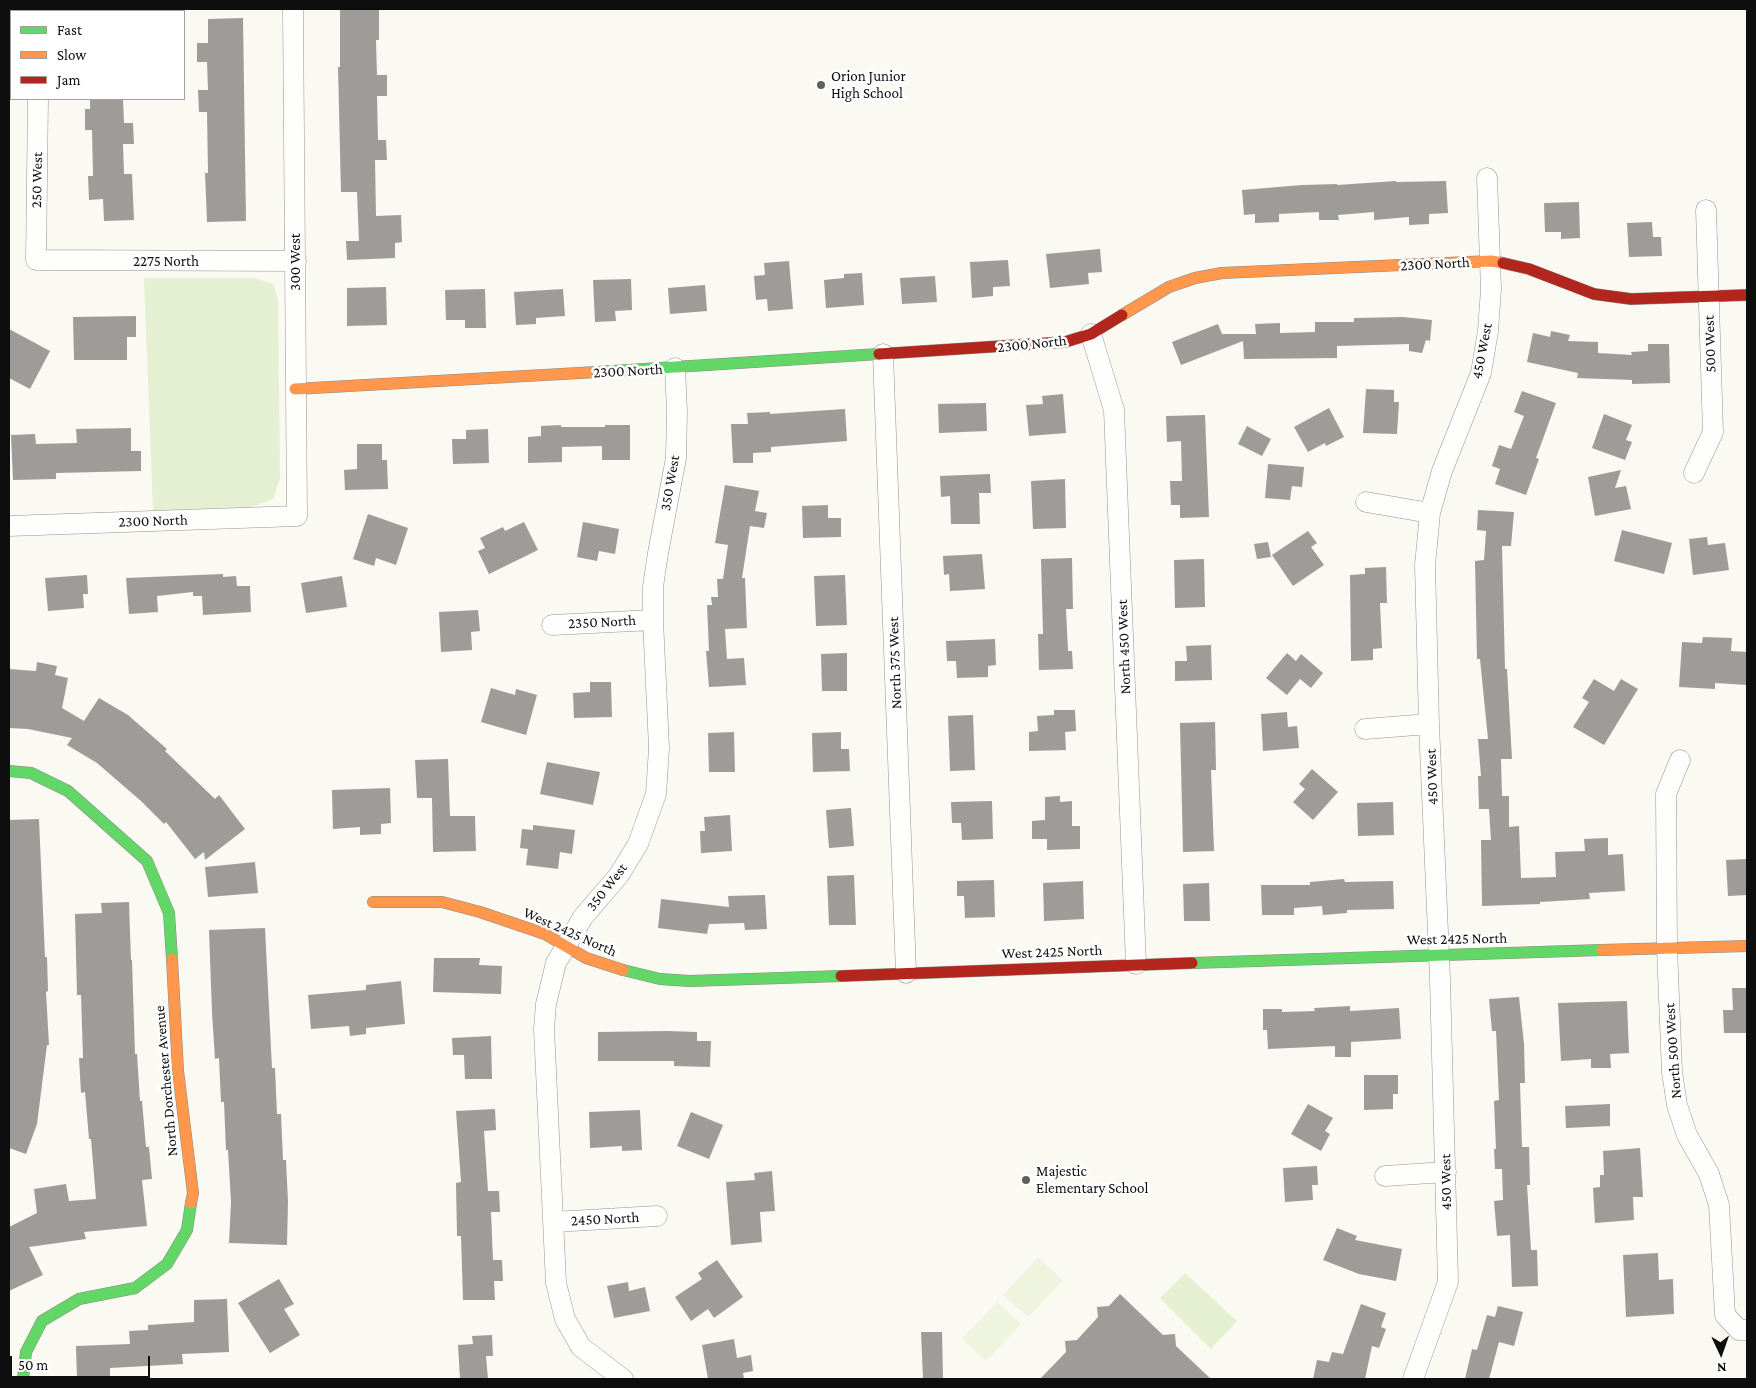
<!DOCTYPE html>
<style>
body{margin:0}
#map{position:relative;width:1756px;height:1388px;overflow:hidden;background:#faf9f2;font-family:"Crimson Pro",serif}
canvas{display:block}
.frame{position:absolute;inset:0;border:10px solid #0e0e0e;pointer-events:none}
.legend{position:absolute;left:10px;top:10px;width:175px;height:90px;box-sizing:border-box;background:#fff;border:1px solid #9f9f9f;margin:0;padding:6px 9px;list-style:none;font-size:15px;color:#0e0e0e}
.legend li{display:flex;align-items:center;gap:10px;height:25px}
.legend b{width:25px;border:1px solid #9f9f9f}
.north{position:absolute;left:1696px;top:1328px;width:50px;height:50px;-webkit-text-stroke:4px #fff;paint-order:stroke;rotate:177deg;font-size:14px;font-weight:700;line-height:20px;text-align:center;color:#0e0e0e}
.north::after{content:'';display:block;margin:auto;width:18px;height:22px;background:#0e0e0e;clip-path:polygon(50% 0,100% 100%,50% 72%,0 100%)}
.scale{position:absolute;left:10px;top:1356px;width:140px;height:22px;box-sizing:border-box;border:2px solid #0e0e0e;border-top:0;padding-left:6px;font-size:15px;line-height:18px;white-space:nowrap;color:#0e0e0e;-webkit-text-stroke:4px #fff;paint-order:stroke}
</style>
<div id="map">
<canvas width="1756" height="1388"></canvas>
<div class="frame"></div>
<ul class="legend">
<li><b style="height:6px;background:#63d668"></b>Fast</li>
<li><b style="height:6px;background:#ff974d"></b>Slow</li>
<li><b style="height:6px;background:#b3261e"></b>Jam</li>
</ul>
<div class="north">N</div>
<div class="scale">50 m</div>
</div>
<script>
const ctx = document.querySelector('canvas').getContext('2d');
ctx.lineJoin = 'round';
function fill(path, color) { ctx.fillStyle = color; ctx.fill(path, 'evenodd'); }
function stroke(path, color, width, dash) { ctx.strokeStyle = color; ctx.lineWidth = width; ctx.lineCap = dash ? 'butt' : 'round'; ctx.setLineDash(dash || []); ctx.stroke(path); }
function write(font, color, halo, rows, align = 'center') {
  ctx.font = font + ' "Crimson Pro",serif'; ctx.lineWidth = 5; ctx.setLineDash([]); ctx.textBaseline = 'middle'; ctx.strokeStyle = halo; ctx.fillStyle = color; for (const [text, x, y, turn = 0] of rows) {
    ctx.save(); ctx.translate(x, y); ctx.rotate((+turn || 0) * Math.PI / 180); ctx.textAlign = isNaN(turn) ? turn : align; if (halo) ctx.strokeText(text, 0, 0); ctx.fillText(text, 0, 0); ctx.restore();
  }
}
fill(new Path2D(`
 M144 278H255L273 284 278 299 280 479 273 499 250 508 153 511Z
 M1185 1273 1237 1321 1211 1349 1160 1298Z`), '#e5f0d3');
fill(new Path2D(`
 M1038 1257 1063 1280 1028 1317 1003 1295Z
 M997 1302 1021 1324 986 1361 962 1339Z`), '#eef4dd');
fill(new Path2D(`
 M340 9H379V40H376L377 75H387V96H377L378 140H386L387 160H375L376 216 401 215 402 242 395 243V258L347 260 346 241H359L357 192H341L338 67H340Z
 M243 18 246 221 207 222 205 173H208L207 112H199L198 90H208L207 62H197V43H208V19Z
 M90 99H123L124 123H133L134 144H123L124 174H132L134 220 104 221 103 199 89 200 88 176H93L92 130H85V109H90Z
 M1396 181V182L1446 181 1448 213 1429 214V224L1409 225V217L1374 220V212L1338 215 1339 220H1319V212L1279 214V222L1255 223V214L1244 215 1242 190 1302 185 1337 184V185Z
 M1579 202 1580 238 1561 239V232H1545L1544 203Z
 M1652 222 1653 237H1661L1662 256 1629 257 1627 223Z
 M1100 249 1102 272 1088 273 1089 284 1050 288 1046 254Z
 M1008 260 1010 286 993 287V296L972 298 970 262Z
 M789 261 793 309 768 311 767 299 756 300 754 276 765 275 764 263Z
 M862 273 864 305 826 308 824 280 844 278V274Z
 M935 276 937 302 902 304 900 278Z
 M631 279 632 310 615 311 616 321 595 322 593 280Z
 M705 285 707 311 670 314 668 288Z
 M386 287 387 325 347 326V288Z
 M485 289 486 328H465V320H446L445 290Z
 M563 289 565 316 536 318V324L516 325 514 292Z
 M136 316V337H127V360H74L73 317Z
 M1403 317 1432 320 1430 341 1426 340 1422 353 1409 351V344L1337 346V358L1244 359 1243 341 1181 365 1172 342 1218 324 1222 334H1256L1255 324 1280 323V333L1315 332V322H1354V318Z
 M9 329 50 351 30 389 9 378Z
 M1551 331 1570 335 1568 341 1598 342V353L1632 355 1631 352 1648 351V344H1669L1670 383 1632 384V380L1577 378 1578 373 1527 362 1533 333 1550 337Z
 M1366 389 1394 390V402H1399L1397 434 1363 433Z
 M1522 391 1556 403 1536 458 1539 459 1526 495 1495 484 1500 469 1492 466 1499 445 1511 449 1524 416 1514 412Z
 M1063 394 1066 433 1029 436 1026 405 1043 404 1042 396Z
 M986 403 987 431 939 433 938 404Z
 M1329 408 1344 437 1326 446 1325 443 1308 452 1294 427Z
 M845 409 847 441 771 447V452L753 453V463H733L731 424H748L747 413 770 412V414Z
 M1604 414 1632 425 1626 440 1632 442 1625 460 1592 448Z
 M1205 415 1209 517 1180 518V505H1171L1170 481H1182L1181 441 1167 442 1166 416Z
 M561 425V427H605V425H630V460H602V446L562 447V462L528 463V437L541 436V426Z
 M1247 426 1271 439 1262 456 1238 444Z
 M131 428V451H141V471L56 473V479L13 480 11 435 35 434 36 444 77 443 76 429Z
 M488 429 489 463 453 464 452 439H466V430Z
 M357 444H382V460H387L388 489 345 490 344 470 357 469Z
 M1268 464 1304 467 1302 487 1292 486 1290 500 1265 498Z
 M1621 470 1615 488 1626 486 1631 509 1595 516 1588 477Z
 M990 474 991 493H979L980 524H951L950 496 941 497 940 476Z
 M1065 479 1066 528 1033 529 1031 481Z
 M725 485 759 491 755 511 767 513 764 528 750 526 742 578H745L747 628 725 629 727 659 744 658 746 685 709 687 706 651H709L707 605H712L711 597H718L717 579H723L728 545 715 543Z
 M828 505V518H841V537L803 538 802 506Z
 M1478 510 1514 512 1511 546H1502L1505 669H1507L1512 759H1501L1502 796H1509V827L1519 826 1521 878 1556 877 1555 852 1585 851 1584 839 1608 838V855L1623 854 1625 891 1589 893 1590 899 1540 902V904L1482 906 1481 840H1491L1489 809H1479L1478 776H1481L1478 739H1488L1480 659H1477L1475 561 1484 560 1486 531 1477 530Z
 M368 514 408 528 396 565 376 558 374 566 353 559Z
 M524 522 538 550 489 574 478 551 485 548 480 538 503 527 505 531Z
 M583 522 619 529 615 554 599 551 597 561 577 557Z
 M1622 530 1672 543 1664 574 1614 561Z
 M1308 531 1317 543 1311 547 1324 565 1293 586 1272 555Z
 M1707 537 1708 545 1725 543 1729 570 1693 575 1689 539Z
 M1268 542 1271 557 1257 559 1254 544Z
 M982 554 985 589 950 591 949 574 944 575 943 556Z
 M1072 558 1073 609H1066L1068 651H1072L1073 669 1039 670 1038 634H1043L1041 559Z
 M1204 559 1205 607 1175 608 1174 560Z
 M1386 567 1387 603H1380L1382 648 1373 649V660L1351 661 1350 575 1365 574V568Z
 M223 574V577L236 576 237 586H250L251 612 203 615 202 596H193V592L157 596 158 612 129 614 126 578Z
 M87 575 88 594H83L84 608 48 611 45 578Z
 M845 575 847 625 816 626 814 576Z
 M342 576 347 607 306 613 301 583Z
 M478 610 480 631 471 632 472 650 441 652 439 612Z
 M1703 637 1732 638 1731 651 1747 652V685L1715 683V689L1679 687 1682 642 1702 643Z
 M995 639 996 665 988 666V677L957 678 956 661H947L946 641Z
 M1211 645 1212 680 1175 681V661H1187L1186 646Z
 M847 653V691H822L821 654Z
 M1287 653 1296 661 1301 654 1323 673 1311 688 1300 679 1287 695 1266 678Z
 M37 662 57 666 55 675 68 678 62 708 84 721 99 698 128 715 167 749 165 751 215 799 219 795 245 829 205 860 204 852 195 859 166 822 164 824 141 801 97 763 67 745 72 738 28 729 9 728V669L36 671Z
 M1594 679 1614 691 1621 679 1638 689 1604 745 1573 727 1589 702 1582 698Z
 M590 682H611L612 717 574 718 573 693 590 692Z
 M491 688 515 695 516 689 537 695 526 735 481 722Z
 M1054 710H1075L1076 731 1065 732 1066 750 1029 751V732L1038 731 1037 716 1054 715Z
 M1287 712 1288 727 1297 726 1299 748 1263 751 1261 714Z
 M973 715 975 770 950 771 948 716Z
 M1215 722 1216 770H1211L1214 851 1183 852 1180 723Z
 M734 732 735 772H709L708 733Z
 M841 732V749H849L850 771 813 772 812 733Z
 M448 759 450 816H475L476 851 433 852 432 798H417L415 760Z
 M547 762 600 772 593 805 540 794Z
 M1312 769 1338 792 1313 820 1293 802 1305 789 1299 784Z
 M390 788 391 823 381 824V834L360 835V827L333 829 332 790Z
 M1060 796V802L1072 801V826H1080V849L1047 850V839H1032V821L1045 820V797Z
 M992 801 993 839 962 840 961 823H952L951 802Z
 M1393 802 1394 835 1358 836 1357 803Z
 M851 808 854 846 829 848 826 810Z
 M730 815 732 851 701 853 700 831H705L704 817Z
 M39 819 45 957H47L48 991 46 992 49 1045H47L37 1124 26 1154 9 1148V820Z
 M533 825 575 830 572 854 560 852 558 869 526 865 528 849 520 848 522 829 533 830Z
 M1747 859V895L1728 896 1726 860Z
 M255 862 258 893 208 897 205 867Z
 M854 875 856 925H829L827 876Z
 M1344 879 1345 882 1393 881 1394 909 1347 910V913L1323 915 1322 906 1294 908V915H1262L1261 885H1310V882Z
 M994 880 995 917 965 918 964 896H957V881Z
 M1083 881 1084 919 1044 921 1043 883Z
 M1209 883 1210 921H1184L1183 884Z
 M765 895 767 929 745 930 744 923 709 924 707 934 658 928 661 899 729 907 728 896Z
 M129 902 131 960H132L135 1054H137L140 1101H142L146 1147H149L152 1179 142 1180 147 1226 84 1232 86 1239 29 1247 43 1275 9 1291V1227L37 1213 34 1189 66 1184 69 1201 96 1199 91 1139H89L85 1092 81 1093 79 1058H83L81 995H77L75 914 102 913 101 903Z
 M265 928 272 1068H275L277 1114H281L283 1160H286L288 1202 287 1245 229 1243 231 1202 228 1150H226L224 1102H221L219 1058 215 1059 212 1013 209 930Z
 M434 958H480L479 965 502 966 501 994 433 992Z
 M401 981 405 1024 366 1028V1034L350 1036 349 1026 311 1029 308 995 366 990V985Z
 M1732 988H1747V1033H1724L1723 1010H1733Z
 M1519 997 1524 1044 1525 1083H1520L1522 1147H1529L1530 1185H1527L1531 1250H1537L1538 1286 1512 1287 1510 1235 1497 1236 1494 1201 1503 1200 1502 1169H1495L1494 1149H1496L1494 1101 1499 1100 1496 1031H1492L1489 999Z
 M1627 1001 1629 1053 1610 1054 1611 1068H1591V1059L1561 1061 1558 1003Z
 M1350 1006V1011L1399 1008 1401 1039 1351 1042V1057H1335V1046L1268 1049 1267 1030H1263V1009H1282V1012L1315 1011 1314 1008Z
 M667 1031 697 1032V1041H711L710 1067 674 1066V1061H598V1032Z
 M491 1036 492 1079H465L464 1055H453L452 1038Z
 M1364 1075H1398V1094H1393V1109L1364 1110Z
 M1308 1104 1333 1118 1325 1131 1330 1134 1321 1151 1291 1134Z
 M1610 1104V1126L1566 1128 1565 1106Z
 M495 1109 496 1130 484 1131 488 1191H499L500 1212H491L493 1260H502L503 1281H494L495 1300H463L461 1236H457L456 1183 461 1182 456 1111Z
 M640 1110 642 1150 622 1151V1146L590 1148 589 1112Z
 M691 1112 723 1125 709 1159 677 1146Z
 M1640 1148 1643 1197H1633L1634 1220 1595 1223 1593 1188 1600 1187V1175H1604L1603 1151Z
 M1317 1166 1318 1185H1312L1313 1200 1285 1202 1283 1168Z
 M772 1171 775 1211 760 1212 762 1242 731 1245 726 1182 755 1180 754 1173Z
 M1337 1228 1357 1236 1355 1240 1402 1249 1396 1281 1359 1274 1323 1260Z
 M1658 1253 1659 1280 1673 1279 1674 1314 1626 1317 1623 1255Z
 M717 1260 743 1297 714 1318 708 1309 691 1321 675 1297 702 1279 698 1273Z
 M279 1279 294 1304 284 1309 300 1335 270 1353 238 1303Z
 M628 1282 629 1291 645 1287 650 1311 614 1318 607 1286Z
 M1120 1294 1163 1335 1175 1334 1176 1346 1211 1379H1040L1066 1352 1065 1341 1077 1340 1098 1317 1097 1307 1109 1306Z
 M227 1299 229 1352 182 1354 183 1364 110 1368V1379H77L76 1346 130 1344 129 1331 148 1330V1325L194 1322V1300Z
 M1361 1304 1386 1313 1381 1327 1386 1329 1379 1348 1372 1346 1365 1379H1313L1317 1360 1329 1362 1332 1352 1343 1354Z
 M1498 1306 1523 1312 1514 1346 1499 1342 1489 1379H1465L1472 1349 1477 1350 1487 1315 1495 1317Z
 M921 1332H942L943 1379H923Z
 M492 1335 493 1356H486L488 1379H460L458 1345 473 1344 472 1336Z
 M734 1339 737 1358 751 1355 753 1371 743 1373 744 1379H708L702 1345Z`), '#9e9c98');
const street = new Path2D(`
 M39 11V9
 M38 99 36 260 296 261
 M1091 334 1114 410 1136 964
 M883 354 906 973
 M1694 473 1713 432 1706 210
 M1366 502 1430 513
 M9 526 297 516 293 9
 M552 625 653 620
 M1365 729 1429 724
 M1680 760 1666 794 1667 948 1672 1072 1677 1105 1687 1135 1709 1174 1719 1205 1725 1315 1739 1330H1747
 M1385 1176 1446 1172
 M553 1222 657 1216
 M623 1379 581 1347 565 1319 556 1283 544 1029 546 1004 556 963 583 917 619 875 638 844 656 794 659 748 653 620V587L658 553 676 458 677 411 675 368
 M1413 1379 1448 1282 1440 979 1429 724 1425 565 1430 513 1442 471 1481 373 1488 331 1491 289 1487 178`);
const fast = new Path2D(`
 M597 372 879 354
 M9 771 31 773 68 791 147 861 169 913 172 959
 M1192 963 1602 950
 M623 970 660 979 690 981 841 976
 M23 1379 26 1352 42 1321 79 1299 135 1288 167 1264 187 1230 191 1203`);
const slow = new Path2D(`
 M1122 315 1169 287 1195 278 1222 273 1491 261 1503 263
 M295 389 597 372
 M373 902H442L480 912 545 934 586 958 623 970
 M1602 950 1747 946
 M172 959 178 1071 193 1193 191 1203`);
const jam = new Path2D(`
 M1503 263 1529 269 1594 294 1631 299 1747 295
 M879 354 1065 342 1091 334 1122 315
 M841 976 1192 963`);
stroke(street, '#949491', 21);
stroke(fast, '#8b8a87', 12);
stroke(slow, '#8b8a87', 12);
stroke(jam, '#8b8a87', 12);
stroke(street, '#fefefd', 20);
stroke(fast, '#63d668', 11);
stroke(slow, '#ff974d', 11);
stroke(jam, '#b3261e', 11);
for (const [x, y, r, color] of [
 [821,85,5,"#61605e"],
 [1026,1180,5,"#61605e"]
]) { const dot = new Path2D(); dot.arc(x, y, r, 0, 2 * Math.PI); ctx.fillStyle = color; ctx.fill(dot); stroke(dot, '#fff', 2); }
write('15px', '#0e0e0e', '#fff', [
 ["Orion Junior",831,76],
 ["High School",831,93],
 ["Majestic",1036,1171],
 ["Elementary School",1036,1188]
], 'left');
write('15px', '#0e0e0e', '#fff', [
 ["250 West",37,180,-89],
 ["2275 North",166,261],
 ["300 West",295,262,-90],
 ["2300 North",1435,264,-3],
 ["2300 North",1032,344,-6],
 ["500 West",1710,344,-92],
 ["450 West",1482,351,-79],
 ["2300 North",628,371,-3],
 ["350 West",670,483,-80],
 ["2300 North",153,521,-2],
 ["2350 North",602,622,-3],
 ["North 450 West",1124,647,-92],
 ["North 375 West",895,663,-92],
 ["450 West",1432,777,-92],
 ["350 West",607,887,-52],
 ["West 2425 North",570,932,24],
 ["West 2425 North",1457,939,-1],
 ["West 2425 North",1052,952,-2],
 ["North 500 West",1673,1051,-94],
 ["North Dorchester Avenue",166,1081,-95],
 ["450 West",1446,1182,-91],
 ["2450 North",605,1219,-3]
]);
</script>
